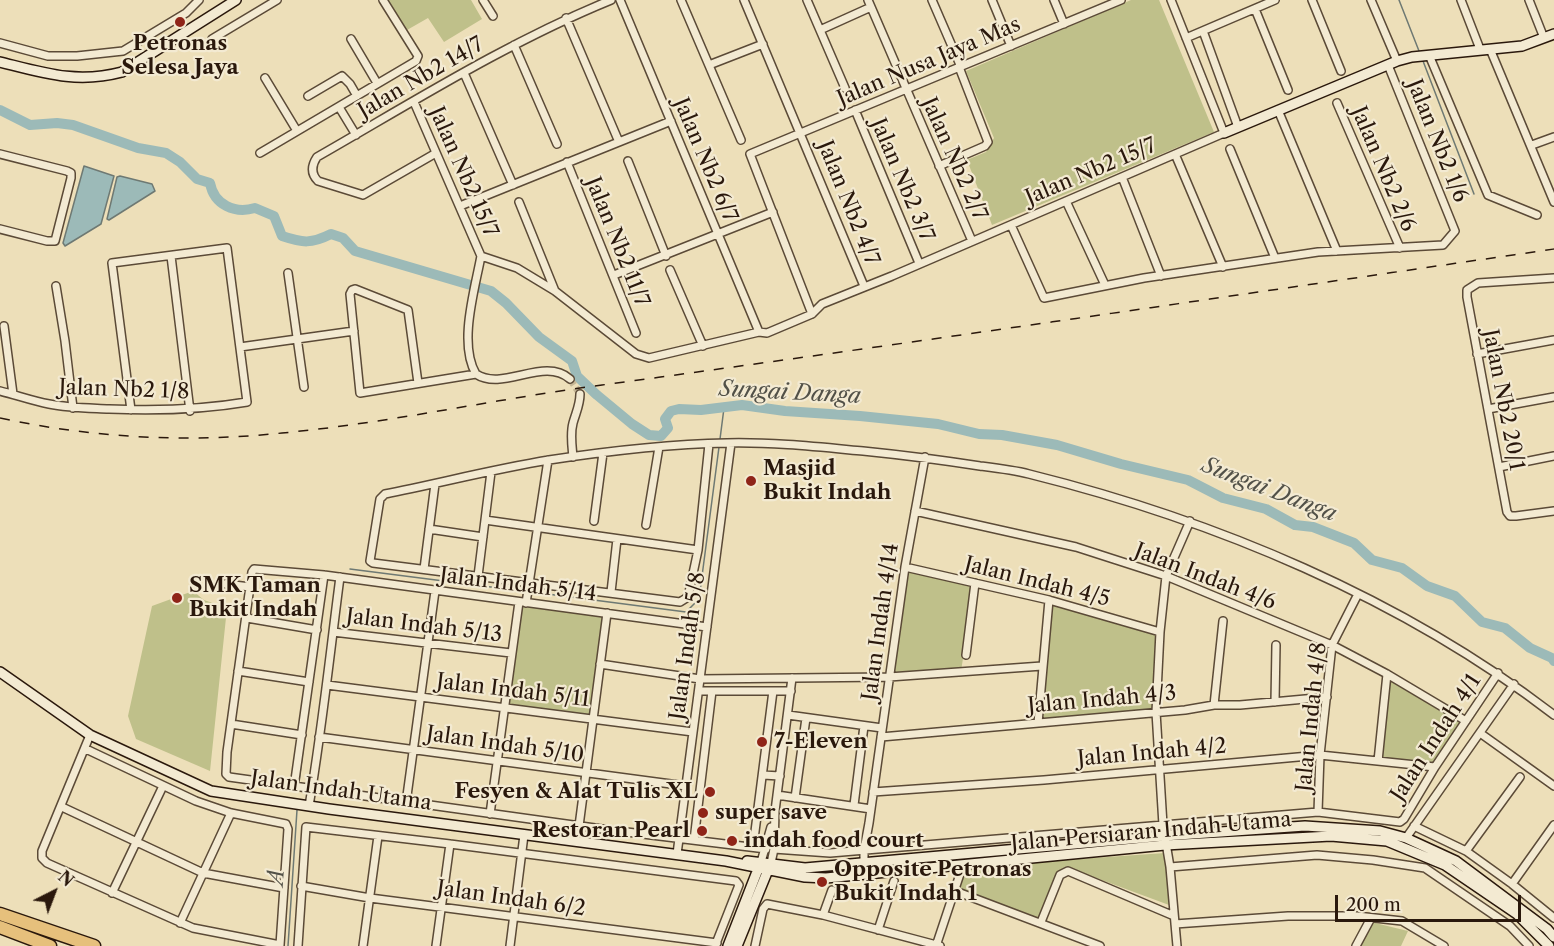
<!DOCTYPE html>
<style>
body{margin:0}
#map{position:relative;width:1554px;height:946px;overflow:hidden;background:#eddfb9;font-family:"Libre Caslon Text",serif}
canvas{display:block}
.north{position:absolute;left:24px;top:862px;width:60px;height:60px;-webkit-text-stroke:4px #f3ead2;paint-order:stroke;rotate:42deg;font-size:16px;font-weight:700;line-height:24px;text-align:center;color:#2a180c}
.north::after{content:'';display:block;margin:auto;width:21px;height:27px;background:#2a180c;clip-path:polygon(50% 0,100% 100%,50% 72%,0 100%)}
.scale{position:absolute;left:1335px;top:895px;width:186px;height:27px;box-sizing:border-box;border:3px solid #2a180c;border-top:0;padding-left:8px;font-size:18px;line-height:21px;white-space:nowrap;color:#2a180c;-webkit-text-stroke:4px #f3ead2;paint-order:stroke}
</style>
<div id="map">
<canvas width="1554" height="946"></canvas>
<div class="north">N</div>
<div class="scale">200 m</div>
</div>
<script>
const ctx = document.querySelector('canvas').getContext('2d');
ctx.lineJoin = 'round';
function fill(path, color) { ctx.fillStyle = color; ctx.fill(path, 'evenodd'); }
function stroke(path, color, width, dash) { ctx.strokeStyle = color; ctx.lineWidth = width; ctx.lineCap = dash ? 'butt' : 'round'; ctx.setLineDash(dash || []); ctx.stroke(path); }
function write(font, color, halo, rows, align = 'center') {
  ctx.font = font + ' "Libre Caslon Text",serif'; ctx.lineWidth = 4.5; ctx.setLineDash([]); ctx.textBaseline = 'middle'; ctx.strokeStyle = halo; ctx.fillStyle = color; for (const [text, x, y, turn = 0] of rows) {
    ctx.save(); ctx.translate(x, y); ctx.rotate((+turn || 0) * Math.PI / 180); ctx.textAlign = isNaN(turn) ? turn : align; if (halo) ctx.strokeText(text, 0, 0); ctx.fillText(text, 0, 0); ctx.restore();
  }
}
fill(new Path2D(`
 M388 0H471L482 19 444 42 428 18 407 30Z
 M1131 0H1159L1214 132 992 225 967 160 986 152 994 138 966 71Z
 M909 572 975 583 961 671 893 673Z
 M193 591 204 600 227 608 210 771 136 739 128 716 152 606Z
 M519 602 607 613 593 718 504 708Z
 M1050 602 1158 634 1154 711 1043 719Z
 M1389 676 1464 720 1435 767 1379 759Z
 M1165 853 1169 905 1072 869 1065 868 1058 873 1039 919 957 889 964 867Z
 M1371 922 1408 931 1401 946H1360Z`), '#bfc08a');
const water = new Path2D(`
 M84 166 114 176 101 224 65 246 63 243Z
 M120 176 152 184 155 191 109 220 107 219 117 177Z`);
fill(water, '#9cbab8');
stroke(water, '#6e7973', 1.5);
stroke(new Path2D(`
 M1399 0 1419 51
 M1423 61 1474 194
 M720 439 724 408
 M350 569 522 591
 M532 592 686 612 699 599 719 447
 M299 781 307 719
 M288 946 297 810`), '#6e7973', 1.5);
stroke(new Path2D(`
 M0 110 30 125 57 123 73 125 138 148 166 153 180 162 197 179 210 183C214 205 235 214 255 208L274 216 282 236C303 243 311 244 331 234L343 238 355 251 491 291 506 303 539 337 572 361 577 376 597 395 632 424 649 435 661 436 668 428 665 419 671 411 679 409 701 410 742 405 785 411 860 416 938 424 979 434 1002 435 1057 445 1121 464 1188 480 1223 498 1266 509 1295 525 1313 527 1354 543 1372 560 1402 568 1427 586 1455 596 1482 622 1505 628 1530 648 1552 658 1554 661`), '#9cbab8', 10);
stroke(new Path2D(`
 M570 379 580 394`), '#c6b796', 7, [7, 3.5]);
const street = new Path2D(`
 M483 0 493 16
 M620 0 759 332
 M681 0 741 140
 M744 0 864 286
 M807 0 845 88
 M868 0 972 241
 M932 0 961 67
 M992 0 1011 46
 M1054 0 1064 24
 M1312 0 1341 71
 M1371 0 1397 61
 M1461 0 1480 49
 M1529 0 1544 38
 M1255 9 1288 90
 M566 18 619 142
 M820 30 871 7
 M1203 31 1238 127
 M1186 38 1275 0
 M212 39 277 0
 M351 39 377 83
 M0 43 48 56H77L123 51 186 13 199 0
 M514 45 557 144
 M1490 49 1554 202
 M1429 55 1488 195 1537 215
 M709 65 763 44
 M464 73 513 185
 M265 78 297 131
 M308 96 342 76 350 84 357 96
 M414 102 481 256
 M1337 103 1400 248
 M339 107 356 135
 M855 110 919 263
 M1278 110 1337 251
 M1532 145 1554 137
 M1230 149 1275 258
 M260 153 416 61 418 56 383 0
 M436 153 363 195 318 181C311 174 311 166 317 157 413 102 508 42 611 0
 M0 154 67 171 71 173V178L55 241H47L0 229
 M1175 154 1223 267
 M628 161 666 256
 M567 162 636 333
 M939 166 985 146 988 142 959 67
 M1122 177 1161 276
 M1066 201 1105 285
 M519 202 555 291
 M460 206 671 121
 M1011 225 1044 298 1144 278 1318 252 1443 245 1455 231 1388 65
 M171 256 190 411
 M670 270 703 346
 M288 273 304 387
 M614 275 773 212
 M1554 278 1478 283 1467 290V297L1507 512 1510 516H1516L1554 511
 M56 286 65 341 73 408
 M812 314 750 154 1121 0
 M4 326 13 394
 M240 347 354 331
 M1477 354 1554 340
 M476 374C458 344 475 289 481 256L517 268 555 291 636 354 649 358 759 332 767 333 812 314 822 304 892 276 1224 133 1171 0
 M476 374C503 392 544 356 570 379
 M418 383 408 310 355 289 352 290 350 294 360 393 476 374
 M0 391C16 395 33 401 49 404 69 408 89 408 109 409 156 411 200 410 247 402L227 248 112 263 131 410
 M1488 409 1554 397
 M709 444 698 550 688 597 680 602 373 563 370 561 380 499 385 494C440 483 494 469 549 460 608 451 668 444 727 443 772 442 819 447 863 451 903 455 941 460 980 466 996 468 1013 470 1029 474 1214 520 1402 598 1554 715
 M573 457C572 446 570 434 573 423 576 412 580 405 580 394
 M1499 467 1554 456
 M915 511 1076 547 1166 576 1332 645 1387 674 1466 721
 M485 520 698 550
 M594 521 603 453
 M646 525 659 447
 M429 529 483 537
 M905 567 1049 600 1160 632
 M424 569 435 484
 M478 576 491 472
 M226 584 250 587
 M611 592 617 539
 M526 603 548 460
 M247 618 317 630
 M707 627 324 575 254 569 252 572 227 752 226 774 229 777 602 829 766 849
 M333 632 511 653
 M966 655 975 583
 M600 664 700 679 889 677 1042 666
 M238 671 309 682
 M327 685 693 732
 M699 691H791
 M1275 702 1276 645
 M1214 705 1223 621
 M788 715 882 728
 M1038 723 1049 600
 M231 724 302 735
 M1480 733 1554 786
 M319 737 686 786
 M881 737 1185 710 1214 705H1240L1327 697
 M86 749 196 801 231 813 286 824 288 829 280 945 193 928 47 863 42 858V851L90 735
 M1378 761 1387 674
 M763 775 780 776
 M294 787 324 575
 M873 792 1044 780 1320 755 1435 767
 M777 795 871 809
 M795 798 806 718
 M406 803 435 591
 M854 805 864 726
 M309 806C322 730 330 653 340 577
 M62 807 203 873 284 888
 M1318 812 1320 755 1332 645 1358 594
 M490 814 519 602
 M579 826 607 613
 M1414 826 1466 851 1512 884 1554 918
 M1406 838 1514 684
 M694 840 712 691
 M753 847 773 691
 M774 849 830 853 1318 812 1400 822 1404 819 1435 767 1498 673
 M1466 851 1520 777
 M677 854 731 443
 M761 862 771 827
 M771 863 774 849 775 811 792 678
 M864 864V850L869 823 905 567 925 457
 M1170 867 1317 855 1373 860 1425 868 1510 926 1529 946
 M1512 884 1554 825
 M301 886 370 898 717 943
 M955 891 1100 946
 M112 893 163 786
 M823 915 832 890
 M1041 922 1060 875 1068 871 1174 916
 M180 923 231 813
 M1175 924 1288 916H1357L1402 921 1444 946
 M878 930 894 881
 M298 946 306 827 450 844 736 881 739 885 715 946
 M363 946 378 836
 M436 946 450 844
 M510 946 524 835
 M755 946 763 909 767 904 823 915 940 946
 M936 946 963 865
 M1177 946 1170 867 1163 825 1156 712 1160 632 1166 576 1190 521
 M1356 946 1371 918`);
const secondary = new Path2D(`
 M0 62C44 73 77 84 122 72L236 0
 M1224 133 1397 61 1412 57 1522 46 1554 34
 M0 672 90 735 211 791 329 809 726 861 805 877 826 878 1165 845 1331 836 1387 841 1445 865 1517 914 1549 946
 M747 861 805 868 1164 836 1305 826 1380 831 1406 838 1456 861 1547 929 1554 937
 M728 946 760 864
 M737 946 770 865`);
const highway = new Path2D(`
 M0 914 94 946
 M0 927 50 946`);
stroke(street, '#5b4a37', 10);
stroke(secondary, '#2a180c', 12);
stroke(highway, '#2a180c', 15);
stroke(street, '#f3ead2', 7);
stroke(secondary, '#f3ead2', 9);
stroke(highway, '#e6c07c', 12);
stroke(new Path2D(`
 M0 418C93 438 188 443 282 433 389 423 495 399 602 385 920 342 1237 295 1554 249`), '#2a180c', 1.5, [10, 10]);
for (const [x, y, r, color] of [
 [180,22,6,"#8f2418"],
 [751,481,6,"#8f2418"],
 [177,598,6,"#8f2418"],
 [762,742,6,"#8f2418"],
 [710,792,6,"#8f2418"],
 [703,813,6,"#8f2418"],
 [702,831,6,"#8f2418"],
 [732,841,6,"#8f2418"],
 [822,882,6,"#8f2418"]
]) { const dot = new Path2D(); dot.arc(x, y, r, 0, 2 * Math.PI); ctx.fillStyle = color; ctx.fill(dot); stroke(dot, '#f3ead2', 2); }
write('bold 21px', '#2a180c', '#f3ead2', [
 ["Petronas",180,44,"center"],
 ["Selesa Jaya",180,68,"center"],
 ["Masjid",763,469],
 ["Bukit Indah",763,493],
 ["SMK Taman",189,586],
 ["Bukit Indah",189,610],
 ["7-Eleven",774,742],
 ["Fesyen & Alat Tulis XL",698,792,"right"],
 ["super save",715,813],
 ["Restoran Pearl",690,831,"right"],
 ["indah food court",744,841],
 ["Opposite Petronas",834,870],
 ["Bukit Indah 1",834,894]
], 'left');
write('21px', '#2a180c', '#f3ead2', [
 ["Jalan Nusa Jaya Mas",929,62,-23],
 ["Jalan Nb2 14/7",421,78,-30],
 ["Jalan Nb2 1/6",1437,141,68],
 ["Jalan Nb2 2/7",954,159,66],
 ["Jalan Nb2 6/7",705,160,67],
 ["Jalan Nb2 2/6",1383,169,67],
 ["Jalan Nb2 15/7",463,172,66],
 ["Jalan Nb2 15/7",1091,172,-23],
 ["Jalan Nb2 3/7",902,180,67],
 ["Jalan Nb2 4/7",848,203,68],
 ["Jalan Nb2 11/7",617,242,68],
 ["Jalan Nb2 1/8",124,390,2],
 ["Jalan Nb2 20/1",1503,400,79],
 ["Jalan Indah 4/6",1205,577,21],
 ["Jalan Indah 4/5",1037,582,14],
 ["Jalan Indah 5/14",518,585,7],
 ["Jalan Indah 4/14",881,622,-82],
 ["Jalan Indah 5/13",424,626,7],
 ["Jalan Indah 5/8",688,646,-82],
 ["Jalan Indah 5/11",513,691,7],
 ["Jalan Indah 4/3",1102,700,-5],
 ["Jalan Indah 4/8",1312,717,-84],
 ["Jalan Indah 4/1",1436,738,-57],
 ["Jalan Indah 5/10",505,745,8],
 ["Jalan Indah 4/2",1152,753,-5],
 ["Jalan Indah Utama",341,791,8],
 ["Jalan Persiaran Indah Utama",1151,832,-5],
 ["Jalan Indah 6/2",511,899,8]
]);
write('italic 22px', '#525148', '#f3ead2', [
 ["Sungai Danga",790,393,3],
 ["Sungai Danga",1269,490,21],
 ["A",277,877,-86]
]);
</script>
